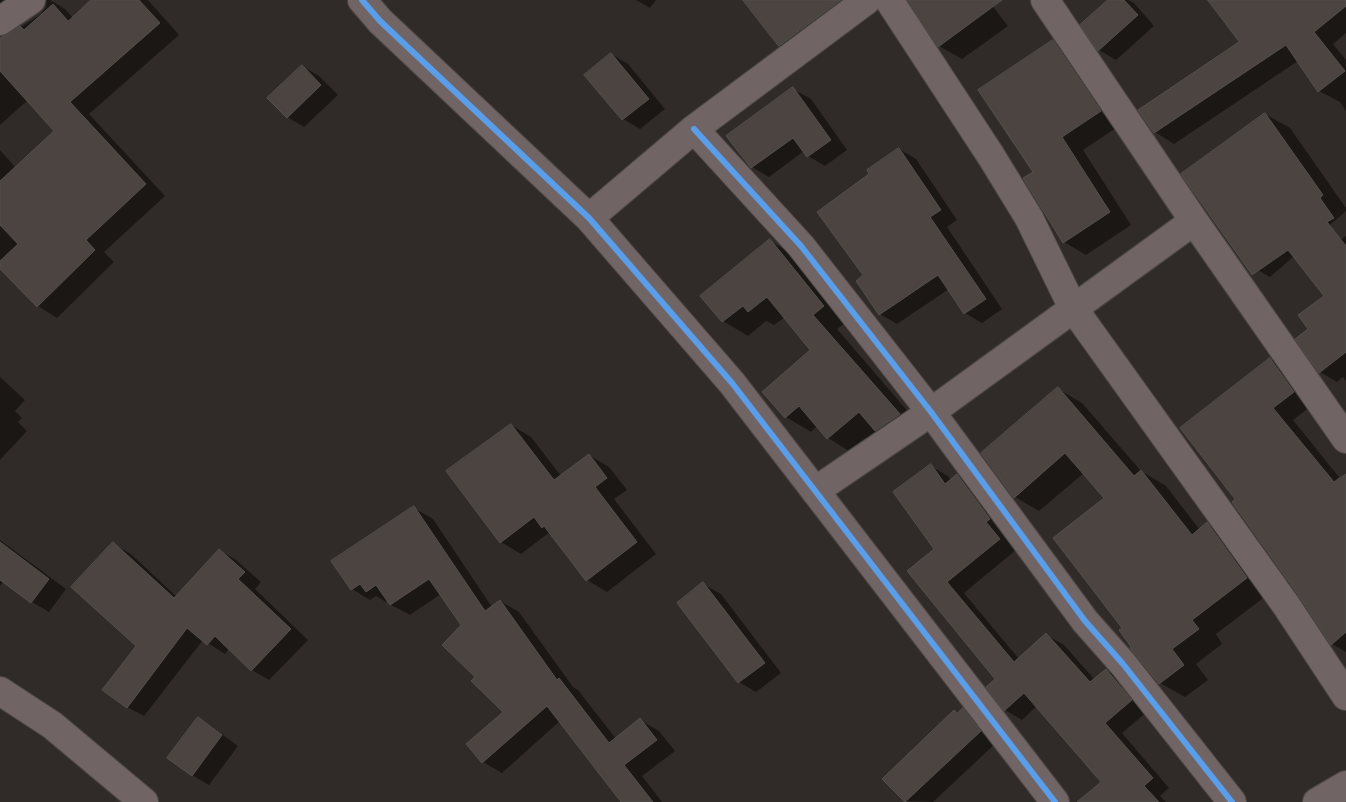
<!DOCTYPE html>
<style>
body{margin:0}
canvas{display:block;background:#302b28}
</style>
<canvas width="1346" height="802"></canvas>
<script>
const ctx = document.querySelector('canvas').getContext('2d');
ctx.lineJoin = 'round';
function fill(path, color) { ctx.fillStyle = color; ctx.fill(path, 'evenodd'); }
function stroke(path, color, width, dash) { ctx.strokeStyle = color; ctx.lineWidth = width; ctx.lineCap = dash ? 'butt' : 'round'; ctx.setLineDash(dash || []); ctx.stroke(path); }
fill(new Path2D(`
 M0 0H38L0 16Z
 M47 0H50L65 9 73 18 93 0H148L179 35 89 114 165 196 104 252 114 262 57 318 38 306 0 267V150L16 168 56 131 28 100 0 125V39L9 35 41 14 46 7Z
 M636 0H656L650 8Z
 M744 0H882L803 59 780 45Z
 M909 0H988L1008 26 962 59 939 46Z
 M1110 0H1128L1134 3 1154 26 1116 60 1099 50 1082 25Z
 M1209 0H1346V33L1333 44 1346 60V111L1340 102 1319 91 1298 61 1174 144 1155 132 1241 42Z
 M1053 42 1075 54 1122 124 1083 150 1131 225 1086 255 1064 242 1034 173Z
 M611 54 628 64 665 109 640 129 623 119 586 75Z
 M302 66 319 76 338 95 304 127 287 117Z
 M793 89 811 99 847 150 825 166 808 156 804 151 769 177 752 167Z
 M1265 114 1290 128 1346 208V211L1270 277 1245 263Z
 M899 149 916 159 957 220 947 227 1002 309 982 323 965 313 949 289 897 324 880 314 858 281 865 276 871 174Z
 M1346 236V381L1343 377 1337 382 1320 372 1309 330 1326 297 1302 267Z
 M770 241 795 255 848 321 837 329 923 429 900 445 877 431 852 453 828 438 817 426 811 432 786 417 764 392 812 350 785 317 774 325 766 321 748 336 723 321 702 296Z
 M1271 359 1291 371 1314 404 1293 420 1339 477 1318 498 1346 480V652L1332 644 1237 500Z
 M0 377 25 400 15 411 22 418 18 422 27 431 0 460Z
 M1058 389 1082 403 1141 471 1166 486 1200 530 1207 524 1232 538 1271 592 1216 634 1222 644 1196 664 1208 680 1185 697 1160 683 1133 647 1123 629 1106 499 1084 473 1039 511 1015 497Z
 M511 425 531 437 561 476 589 455 609 467 627 490 614 499 656 554 607 592 587 580 550 532 521 554 501 542Z
 M931 466 948 476 951 481 957 475 974 485 1016 550 964 593 1019 659 1046 635 1064 645 1095 680 1106 670 1123 680 1148 711 1122 733 1169 788 1160 796 1166 802H1079L1103 782 1037 706 1022 720 1005 710 996 679 908 571 935 550Z
 M414 508 433 519 492 607 500 601 519 612 573 687 578 690 616 739 640 720 659 731 675 751 642 776 662 802H619L621 800 560 721 502 773 483 762 468 744 505 712 476 677 462 625 441 594 410 615 391 605 388 600 386 602 376 596 370 600 352 589Z
 M0 540 66 589 49 612 32 602 4 581 0 586Z
 M113 544 131 554 177 597 219 550 236 560 261 582 255 589 308 640 269 680 252 670 229 648 225 654 203 640 144 716 127 707 137 646Z
 M703 584 721 594 781 673 756 692 739 682Z
 M963 709 980 719 997 742 933 802 906 801 884 779Z
 M198 719 215 729 238 746 209 785 192 775Z`), '#0007');
const building = new Path2D(`
 M91 0H139L160 23 70 102 146 184 86 240 95 250 37 307 0 269V261L18 244 0 225V181L54 131 0 71V38L20 26 24 30 53 4 68 21Z
 M743 0H841L779 46Z
 M908 0H1002L938 47Z
 M1108 0H1124L1138 15 1098 51 1080 25Z
 M1208 0H1346V6L1314 32 1345 71 1318 92 1286 45 1154 133 1138 110 1239 42Z
 M1053 40 1101 111 1062 137 1110 212 1063 243 1023 178 1033 172 978 90Z
 M611 53 649 99 622 120 584 75Z
 M302 65 321 85 287 118 267 98Z
 M793 87 831 140 807 157 793 138 751 168 726 136Z
 M1265 113 1323 195 1320 198 1334 218 1327 222 1346 246V352L1319 373 1295 339 1308 329 1298 315 1324 296 1288 250 1252 275 1181 174Z
 M899 148 941 210 930 217 986 299 964 314 938 275 879 315 856 281 863 275 817 212 869 174 867 170Z
 M770 239 824 306 813 315 900 414 875 431 859 412 827 439 799 406 785 418 762 392 810 350 767 297 748 312 743 306 722 322 700 296Z
 M1270 358 1294 392 1273 408 1334 482 1346 474V632L1331 645 1299 596 1232 502 1235 499 1180 428Z
 M1058 387 1134 476 1141 470 1192 535 1207 522 1247 578 1192 620 1199 629 1172 649 1184 665 1159 684 1130 648 1131 647 1119 630 1122 628 1053 538 1104 498 1065 453 1014 498 981 453Z
 M511 424 554 480 589 454 607 478 595 487 637 542 586 581 544 526 542 528 534 517 500 543 446 471Z
 M931 464 945 484 957 474 990 519 986 522 1000 539 947 582 1014 662 1046 633 1090 682 1106 669 1132 700 1105 723 1153 778 1144 786 1159 802H1077L1101 782 1024 693 1004 711 986 687 995 679 907 571 934 549 893 492Z
 M414 506 485 611 500 600 557 680 559 678 609 743 640 718 657 740 624 765 653 802H621L547 706 482 763 466 744 503 712 471 681 475 677 442 645 461 625 429 579 390 605 376 585 366 592 360 584 351 590 331 561Z
 M0 542 49 579 31 603 0 580Z
 M113 542 174 598 219 549 245 572 238 579 291 629 251 671 215 636 207 645 187 628 127 708 102 690 136 646 71 587Z
 M703 582 765 663 738 683 677 603Z
 M963 708 981 731 905 802 882 779 954 710 957 713Z
 M198 717 222 735 192 776 167 758Z`);
fill(building, '#4b4440');
stroke(building, '#534f4c', 1);
const minor = new Path2D(`
 M362 0 380 21 589 218 732 383 1055 802
 M889 0 991 156 1029 218 1073 308 1286 605 1346 696
 M1045 0 1194 221 1346 439
 M0 21 31 0
 M694 129 801 246 931 412 1085 621 1123 664 1232 802
 M589 218 694 129 867 0
 M815 491 931 412 1194 221
 M0 691 52 725 144 802
 M1317 802 1346 785`);
stroke(minor, '#4c4745', 30);
stroke(minor, '#706465', 28);
stroke(new Path2D(`
 M362 0 380 21 589 218 732 383 1055 802
 M694 129 801 246 931 412 1085 621 1123 664 1232 802`), '#5a9eea', 6);
</script>
